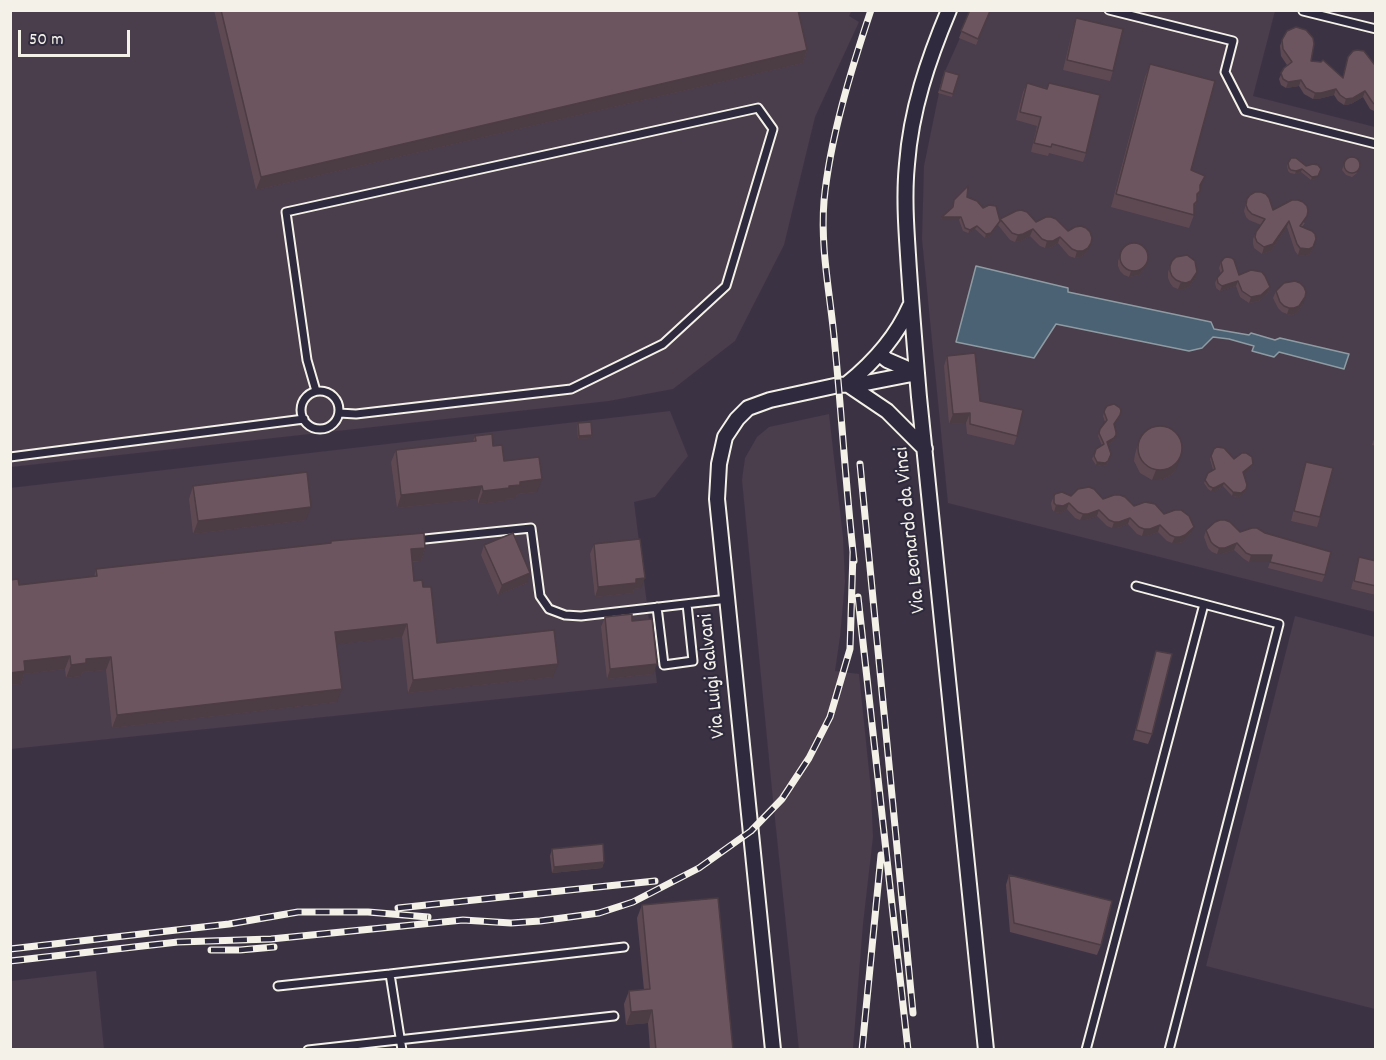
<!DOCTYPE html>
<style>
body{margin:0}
#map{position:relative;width:1386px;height:1060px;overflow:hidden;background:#3b3344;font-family:Dekko,sans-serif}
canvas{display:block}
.frame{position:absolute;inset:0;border:12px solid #f4f1e8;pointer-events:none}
.scale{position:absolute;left:18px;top:30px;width:112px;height:27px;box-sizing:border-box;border:3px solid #f4f1e8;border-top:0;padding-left:8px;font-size:18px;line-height:21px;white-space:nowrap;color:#f4f1e8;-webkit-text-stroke:4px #2f2a3d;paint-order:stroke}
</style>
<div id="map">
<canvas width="1386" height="1060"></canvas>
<div class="frame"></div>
<div class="scale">50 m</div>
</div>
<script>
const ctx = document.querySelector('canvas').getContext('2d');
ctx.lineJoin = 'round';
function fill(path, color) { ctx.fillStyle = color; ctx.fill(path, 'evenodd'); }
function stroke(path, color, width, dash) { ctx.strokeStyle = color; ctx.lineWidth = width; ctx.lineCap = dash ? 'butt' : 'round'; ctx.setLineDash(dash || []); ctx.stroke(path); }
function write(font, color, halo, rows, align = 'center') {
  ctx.font = font + ' Dekko,sans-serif'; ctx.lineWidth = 4.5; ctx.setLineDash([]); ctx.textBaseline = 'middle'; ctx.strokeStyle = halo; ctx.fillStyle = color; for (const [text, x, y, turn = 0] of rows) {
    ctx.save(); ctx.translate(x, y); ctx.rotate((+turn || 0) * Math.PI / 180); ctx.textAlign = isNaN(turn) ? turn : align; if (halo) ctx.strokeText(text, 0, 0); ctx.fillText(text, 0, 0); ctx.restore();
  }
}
fill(new Path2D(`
 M852 10 849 16 859 22 815 117 784 245 735 341 673 389 609 401 11 467 10 11Z
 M972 11H1275L1253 96 1375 127V612L948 503 922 239 924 166 942 78Z
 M670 411 688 456 655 497 634 502 657 683 11 749 10 488Z
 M829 414 843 537 845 582 840 637 835 671 859 674 871 790 873 837 863 924 853 1049 799 1050 772 790 742 480 745 458 757 437 769 427Z
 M1295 616 1375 637V1009L1206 966Z
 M96 971 104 1049H11V981Z`), '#4a3d4c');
const water = new Path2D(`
 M976 266 1068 288V292L1211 322 1214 329 1249 335 1251 333 1275 340 1280 338 1349 354 1344 369 1279 352 1274 357 1252 351 1254 346 1229 339 1213 337 1202 348 1189 351 1056 324 1034 358 956 342Z`);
fill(water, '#4a6273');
stroke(water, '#8e9ba2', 1.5);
const lane = new Path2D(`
 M1109 10 1233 41 1225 72 1245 111 1376 144
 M1303 11 1376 29
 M316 391 307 360 286 212 758 108 773 129 726 286 663 344 571 389 356 414 339 413
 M301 410a19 19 0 1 1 38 0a19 19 0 1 1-38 0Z
 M10 457 304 419
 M415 540 531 528 540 596 549 609 565 615 581 616 728 599
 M1136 586 1279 624 1169 1050
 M657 607 664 665 693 661 687 604
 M390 974 402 1050
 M278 986 390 974 624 947
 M308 1050 614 1016
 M1086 1050 1204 604`);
const street = new Path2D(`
 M949 10C928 60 911 110 907 164 904 194 906 225 908 255 911 303 915 350 919 397L986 1050
 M880 354 887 360 917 373
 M847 384C874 362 896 338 910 306
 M847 384 887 411 925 449
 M773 1050 717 499 719 464 725 437 737 419 748 408 770 400 839 385 866 383 917 373`);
stroke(lane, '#f4f1e8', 11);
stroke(street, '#f4f1e8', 18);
stroke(lane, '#2f2a3d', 7);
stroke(street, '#2f2a3d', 14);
const rail = new Path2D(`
 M860 464 913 1013
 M854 561C846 490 842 418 835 347 831 298 820 250 824 201 830 138 851 70 871 10
 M858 597 908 1050
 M398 908 655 881
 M10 949 229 924 298 912H368L428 917
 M211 950H240L274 947
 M10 961 178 942 271 939 463 920 511 923 540 921 599 913 633 902 699 868 751 831 782 799 809 758 830 717 850 649 853 552
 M862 1050 881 855`);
stroke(rail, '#f4f1e8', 7);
stroke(rail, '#2f2a3d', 4.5, [14]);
fill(new Path2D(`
 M214 10H798L807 50 803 63 256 190Z
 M970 10 990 11 976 45 959 38Z
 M1076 18 1113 71 1110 81 1063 70 1073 28Z
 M1282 40 1311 61 1343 78 1348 57 1374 64 1376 63V112L1370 109 1363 97 1351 104 1344 105 1338 101 1334 95 1318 99H1313L1304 94 1299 86 1286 88 1281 85 1279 79 1284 68 1287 65 1281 56 1280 46Z
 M1150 64 1191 170 1200 188V191L1194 209V215L1189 228 1111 207 1145 77Z
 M945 71 959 75 952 97 938 93Z
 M1027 83 1047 88 1049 83 1086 153 1083 162 1049 153 1048 156 1031 152 1037 126 1016 120 1023 92Z
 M1345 160 1357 173 1352 177 1346 175 1342 170Z
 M1288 163 1306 166 1321 169 1316 179 1311 180 1301 172 1295 174 1290 173 1288 171 1287 166Z
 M967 197 1000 220V219L1036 222 1068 231 1088 250 1085 254 1080 257 1075 258 1069 256 1058 243 1050 248H1045L1040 246 1030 236 1021 241 1015 242 1010 240 998 225 990 236 985 238 975 229 968 233 963 231 959 220H941L942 217 952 208 954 200Z
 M1247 199 1305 223 1302 227 1316 239 1310 254 1306 256 1298 255 1295 251 1287 227 1271 251 1262 254 1254 248 1253 244V239L1256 232 1261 225 1249 220 1246 217 1244 211Z
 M1121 254 1148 260 1145 267 1139 275 1129 277 1124 275 1120 271 1118 266V261Z
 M1172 261 1195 278 1189 287 1184 289H1178L1173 287 1170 283 1168 278V272Z
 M1221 262 1239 275 1270 287 1268 293 1259 301 1249 303 1240 297 1236 286 1220 291 1216 288 1215 283 1217 278 1221 274 1219 268Z
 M1276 291 1303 304 1297 313 1292 315 1287 314 1282 312 1278 308 1273 298Z
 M947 356 980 401 1017 436 1014 445 967 434 966 423 949 424 944 366Z
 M1105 409 1120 415 1114 425V439L1112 442 1108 445 1111 454 1107 465 1103 466 1096 465 1092 459 1096 449 1102 446 1098 436 1100 429 1105 422 1103 416Z
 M578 423 592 435 591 438 578 439 577 426Z
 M1376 433V446L1372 445Z
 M475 436 493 446 504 461 537 492 517 494 516 498 505 499V501L478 504V499L397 508 391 462 396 450 473 441Z
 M1138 444 1176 469 1172 474 1166 478 1159 480H1152L1140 473 1134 461 1135 454Z
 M1214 449 1234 459 1253 464 1251 468 1243 474 1246 489 1245 492 1239 497 1232 496 1223 486 1215 491H1211L1208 489 1204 483 1208 473 1213 470 1210 459Z
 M1306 462 1320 517 1317 527 1291 521 1303 472Z
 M193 486 306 520 193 534 189 499Z
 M1054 496H1071L1103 499 1164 514 1191 533 1183 542 1178 543H1172L1167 541 1158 532 1147 536H1142L1137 534 1128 524 1117 528H1112L1107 526 1097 516 1086 520H1080L1075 518 1067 509 1060 513 1054 512 1052 509 1051 503Z
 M1206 530 1240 532 1325 575 1322 582 1268 568 1270 562H1249L1244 559 1234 550 1222 554H1217L1212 552 1208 548 1204 537Z
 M331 541 425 548 421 561 412 562 414 581 423 587 437 643 553 677 408 693 402 637 336 644 337 702 112 728 106 670 83 672 81 676 66 678 65 669 24 674 21 684 10 685V580L19 585 94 577 96 569 331 543Z
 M594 544 641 588 634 589 633 593 595 597 590 554Z
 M484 545 527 583 498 595 481 555Z
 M1359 557 1376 561V595L1351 589Z
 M605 617 632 621 653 674 607 679 601 627Z
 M1156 651 1152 734 1148 744 1133 740 1153 660Z
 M552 849 604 862 602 868 552 873 550 856Z
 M1009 875 1101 945 1097 955 1010 932 1006 885Z
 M642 905 733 1050H650L648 1023 626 1025 624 1004 629 991 644 990 637 918Z`), '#5e4953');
fill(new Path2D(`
 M807 50 803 63 256 190 261 177Z
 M1301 80 1299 86 1286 88 1288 82Z
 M1336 89 1334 95 1318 99H1313L1315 93Z
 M1365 91 1363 97 1351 104 1344 105 1346 99Z
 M1302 169 1301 172 1295 174 1296 171Z
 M1205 176 1192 214H1190L1200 185Z
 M1318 176 1316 179 1311 180 1312 177Z
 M942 217H961L959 220H941Z
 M1289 221 1287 227 1271 251 1262 254 1264 247Z
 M999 222 998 225 990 236 985 238 986 234Z
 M977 226 975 229 968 233 970 230Z
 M1033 229 1030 236 1021 241 1015 242 1018 235Z
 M1060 237 1058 243 1050 248H1045L1047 241Z
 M1091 243 1088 250 1085 254 1080 257 1075 258 1077 251Z
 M1313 247 1310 254 1306 256 1298 255 1300 248Z
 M1148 260 1145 267 1139 275 1129 277 1131 271Z
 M1197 272 1195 278 1189 287 1184 289H1178L1181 282Z
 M1238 281 1236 286 1220 291 1222 286Z
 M1270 287 1268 293 1259 301 1249 303 1251 297Z
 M1305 297 1303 304 1297 313 1292 315 1287 314 1289 308Z
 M970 413 966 423 949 424 953 414Z
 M592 435 591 438 578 439 579 436Z
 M1116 435 1112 442 1106 446 1107 442Z
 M1180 459 1176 469 1172 474 1166 478 1159 480H1152L1156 470Z
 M1108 461 1107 465 1103 466 1096 465 1097 462Z
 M1253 464 1251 468 1242 476 1243 472Z
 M542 479 537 492 517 494 516 498 505 499V501L478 504 483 491 520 482Z
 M1224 483 1223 486 1215 491H1211L1213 488Z
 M482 486 478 499 397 508 401 495Z
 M1246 489 1245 492 1239 497 1232 496 1233 492Z
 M1069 503 1067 509 1060 513 1054 512 1056 505Z
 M311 507 306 520 193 534 198 521Z
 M1099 510 1097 516 1086 520H1080L1083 514Z
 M1130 518 1128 524 1117 528H1112L1114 522Z
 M1160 525 1158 532 1147 536H1142L1144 529Z
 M1194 527 1191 533 1183 542 1178 543H1172L1175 537Z
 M1237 543 1234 550 1222 554H1217L1219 548Z
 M425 548 421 561 406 562 411 549Z
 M1251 555H1272L1270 562H1249Z
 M530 573 527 583 498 595 502 585Z
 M645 578 641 588 634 589 633 593 595 597 598 587Z
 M407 624 402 637 330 645 335 632Z
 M70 656 65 669 24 674 21 684 10 685V673L24 661Z
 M111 657 106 670 83 672 81 676 66 678 71 665 86 659Z
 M558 664 553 677 408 693 413 680Z
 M657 664 653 674 607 679 610 669Z
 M342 689 337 702 112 728 117 715Z
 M604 862 602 868 552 873 554 867Z
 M652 1010 648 1023 626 1025 631 1012Z`), '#4c3c43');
const building = new Path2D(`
 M221 10H798L807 50 261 177Z
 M970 10 990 11 978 39 961 31Z
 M1076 18 1123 29 1113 71 1067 60Z
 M1296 27 1306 30 1313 38 1314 44 1311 61 1321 62 1323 60 1343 78 1348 57 1353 51 1357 50 1364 51 1374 64 1376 63V105L1373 103 1365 91 1353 98 1346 99 1340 95 1336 89 1321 93H1315L1306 88 1301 80 1288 82 1283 79 1281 73 1284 68 1292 62 1283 49 1282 40 1287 31Z
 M1150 64 1215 81 1191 170 1205 176 1200 185V191L1197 194V201L1194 204V215L1116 194Z
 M945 71 959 75 953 94 940 90Z
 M1027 83 1047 89 1049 83 1100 95 1086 153 1052 144 1051 147 1034 143 1041 117 1020 112Z
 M1344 165a8 8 0 1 1 16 0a8 8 0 1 1-16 0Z
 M1291 158H1296L1306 166 1313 164 1318 165 1321 169 1318 176 1312 177 1302 169 1296 171 1291 170 1289 168 1288 163Z
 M968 186 967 197 977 201 983 208 989 205 996 206 1000 221 991 233 986 234 977 226 970 230 965 228 961 217H942L953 207 954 200Z
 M1255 192H1261L1266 194 1269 198 1273 210 1292 200H1298L1303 202 1307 206 1308 211 1307 216 1300 226 1312 231 1315 234 1316 239 1313 247 1309 249 1300 248 1297 244 1289 221 1273 244 1264 247 1257 242 1255 237 1256 232 1265 219 1252 214 1248 210 1246 205 1247 199 1250 195Z
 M1021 210 1027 212 1036 222 1046 217H1051L1056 219 1068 231 1075 227 1081 226 1086 228 1090 232 1092 238 1091 243 1088 248 1083 251H1077L1072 249 1060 237 1053 241H1047L1042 239 1033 229 1023 234 1018 235 1012 233 1000 219 1016 211Z
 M1120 257a14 14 0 1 1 28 0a14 14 0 1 1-28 0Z
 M1187 255 1195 261 1197 272 1191 281 1186 283 1181 282 1176 280 1172 276 1170 271V266L1172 261 1176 257Z
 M1227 257 1232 258 1234 260 1239 275 1251 270 1262 272 1265 276 1270 287 1261 295 1251 297 1242 291 1238 281 1222 286 1218 283 1217 278 1223 271 1221 262 1224 258Z
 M1295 281 1300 283 1304 287 1306 292 1305 297 1299 306 1294 308H1289L1284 306 1280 302 1276 291 1284 283Z
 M975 353 980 401 1023 410 1017 436 970 424V413L953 414 947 356Z
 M1114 404 1120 408 1121 411 1120 415 1114 424 1116 432V435L1114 438 1107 442 1111 454 1108 461 1105 463 1097 462 1094 456 1096 449 1104 444 1099 433 1100 429 1107 420 1104 412 1105 409 1107 406Z
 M591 422 592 435 579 436 578 423Z
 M1138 448a22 22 0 1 1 44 0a22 22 0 1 1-44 0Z
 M492 434 493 446 502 445 504 461 539 457 542 479 520 482V485L509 486V488L483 491 482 486 401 495 396 450 476 441 475 436Z
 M1217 447 1224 448 1234 459 1242 453H1246L1252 457 1253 464 1243 472 1247 485 1246 489 1241 493 1233 492 1224 483 1216 487 1213 488 1209 486 1205 480 1208 473 1215 469 1211 456 1214 449Z
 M1306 462 1333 468 1320 517 1294 511Z
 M307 472 311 507 198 521 193 486Z
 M1089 487 1094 489 1103 499 1114 495H1120L1125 497 1134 506 1145 502 1155 504 1164 514 1175 510H1181L1189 516 1194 527 1185 535 1180 537H1175L1170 535 1160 525 1150 529H1144L1139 527 1130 518 1119 522H1114L1109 520 1099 510 1088 514H1083L1078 512 1069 503 1063 506 1056 505 1054 503V496L1055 494 1062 492 1071 496 1078 489Z
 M1220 520H1225L1230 522 1240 532 1252 528H1257L1265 533 1331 552 1325 575 1270 562 1272 555H1251L1246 553 1237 543 1225 548H1219L1214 545 1211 542 1206 530 1215 522Z
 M424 533 425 548 411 549 414 581 422 580 423 587H431L437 643 554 630 558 664 413 680 407 624 335 632 342 689 117 715 111 657 86 659V663L71 665 70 656 24 661 25 671 10 673V580L18 579 19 585 97 576 96 569 331 543V541Z
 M513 533 530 573 502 585 484 545Z
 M640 539 645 578 636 579V583L598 587 594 544Z
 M1359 557 1376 561V586L1354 581Z
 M632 614V621L652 619 657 664 610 669 605 617Z
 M1156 651 1172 654 1152 734 1136 730Z
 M603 844 604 862 554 867 552 849Z
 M1009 875 1112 901 1101 945 1014 923Z
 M718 898 733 1050H656L652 1010 631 1012 629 991 650 989 642 905Z`);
fill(building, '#6d5560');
stroke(building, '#4c3c43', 1.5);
write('21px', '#f4f1e8', '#2f2a3d', [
 ["Via Leonardo da Vinci",912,530,-96],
 ["Via Luigi Galvani",714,676,-96]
]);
</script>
